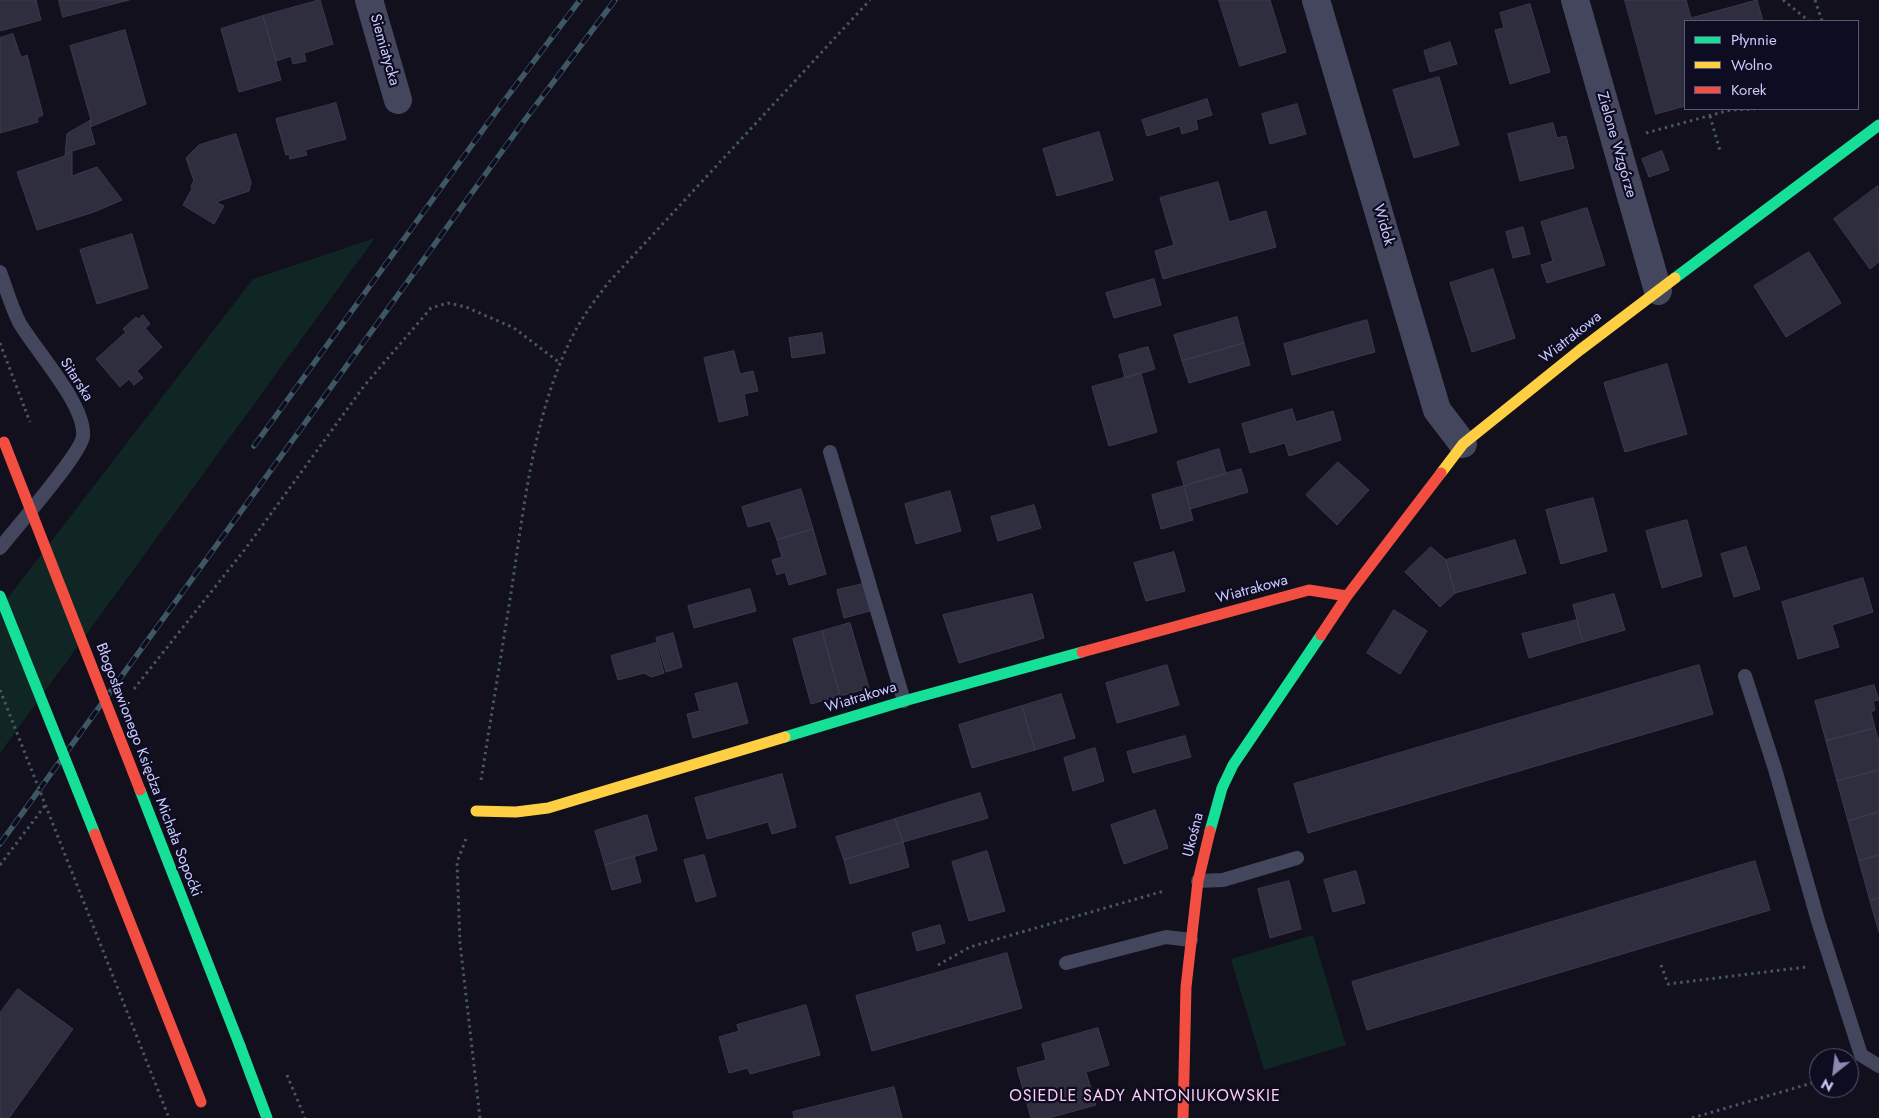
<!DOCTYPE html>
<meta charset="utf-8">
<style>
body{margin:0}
#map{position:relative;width:1879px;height:1118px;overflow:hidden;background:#11101c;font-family:Jost,sans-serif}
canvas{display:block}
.legend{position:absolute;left:1684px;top:20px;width:175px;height:90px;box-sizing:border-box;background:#0d0c20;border:1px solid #595879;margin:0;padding:6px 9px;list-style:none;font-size:15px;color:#cbcbff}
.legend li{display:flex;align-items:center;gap:10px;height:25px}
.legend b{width:25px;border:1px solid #595879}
.north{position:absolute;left:1809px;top:1048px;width:50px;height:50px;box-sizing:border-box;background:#0d0c20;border:1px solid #595879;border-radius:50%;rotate:209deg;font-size:14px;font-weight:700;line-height:20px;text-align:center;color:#cbcbff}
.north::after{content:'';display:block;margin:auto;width:18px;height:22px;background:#8a8ab0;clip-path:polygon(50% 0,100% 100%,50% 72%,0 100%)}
</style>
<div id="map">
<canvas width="1879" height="1118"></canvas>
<ul class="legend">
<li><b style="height:6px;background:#16e098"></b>Płynnie</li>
<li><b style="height:6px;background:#ffcf43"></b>Wolno</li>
<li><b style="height:6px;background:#f24e42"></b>Korek</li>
</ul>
<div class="north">N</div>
</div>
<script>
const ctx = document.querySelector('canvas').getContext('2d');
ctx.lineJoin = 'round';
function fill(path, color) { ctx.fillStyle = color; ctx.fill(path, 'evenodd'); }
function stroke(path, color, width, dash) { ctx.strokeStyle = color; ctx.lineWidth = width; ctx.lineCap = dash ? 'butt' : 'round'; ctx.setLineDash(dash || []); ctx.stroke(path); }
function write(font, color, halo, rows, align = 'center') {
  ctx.font = font + ' Jost,sans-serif'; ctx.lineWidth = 4.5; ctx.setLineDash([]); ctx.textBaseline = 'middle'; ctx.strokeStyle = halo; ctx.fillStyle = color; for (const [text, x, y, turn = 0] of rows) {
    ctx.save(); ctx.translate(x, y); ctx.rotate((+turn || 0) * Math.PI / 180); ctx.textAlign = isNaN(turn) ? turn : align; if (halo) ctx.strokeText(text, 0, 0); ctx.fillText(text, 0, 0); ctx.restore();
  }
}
fill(new Path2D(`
 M375 238 0 753V608L253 279Z
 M1313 935 1346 1045 1264 1070 1231 959Z`), '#0f2625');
const building = new Path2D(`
 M0 0H36L41 20 0 31Z
 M59 0H129L63 17Z
 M320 0 333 44 304 53 306 61 293 64 291 56 276 61 263 16Z
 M1219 0H1270L1286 52 1240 66Z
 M1625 0H1686L1691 18 1757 0 1763 21H1685V106L1656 114Z
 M1530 4 1550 72 1510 84 1495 30 1504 28 1500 13Z
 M263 16 281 80 239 92 221 29Z
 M125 30 146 104 90 127 91 120 70 46Z
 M13 34 20 55 23 57 27 55 43 115 37 118 38 122 0 133V38Z
 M1450 42 1457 64 1430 72 1424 51Z
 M1439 77 1459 145 1414 158 1393 90Z
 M1207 99 1212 115 1196 120 1198 129 1182 134 1180 126 1147 136 1142 120Z
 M336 103 346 139 305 150 307 155 290 159 289 154 286 155 276 119Z
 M1297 104 1306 134 1270 144 1262 114Z
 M91 120 90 127 95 144 72 151 65 156 67 134Z
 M1553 123 1557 138 1566 136 1574 168 1520 181 1508 134Z
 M1099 132 1113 180 1057 196 1043 149Z
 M236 134 251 182 249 191 216 202 224 206 214 224 183 205 192 189 191 186 194 181 186 158 199 145Z
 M72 151V176L97 167 122 200 94 212 37 230 17 172 65 156Z
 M1662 151 1669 170 1649 177 1642 159Z
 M1218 182 1229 222 1266 211 1276 247 1163 279 1155 251 1174 245 1160 198Z
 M1878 186 1879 262 1870 269 1834 219Z
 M1587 208 1605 265 1547 283 1541 265 1553 261 1541 222Z
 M1523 227 1530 254 1513 258 1506 232Z
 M132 234 148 288 97 304 80 250Z
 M1809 252 1841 303 1786 337 1754 286Z
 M1493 269 1515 338 1472 352 1450 283Z
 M1154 279 1161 305 1114 318 1106 293Z
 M143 315 150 324 145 328 162 347 137 371 143 378 134 385 129 379 120 387 96 359 126 332 123 329 136 317 138 319Z
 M1237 317 1244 343 1182 361 1174 335Z
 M1367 320 1375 352 1292 375 1284 344Z
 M822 333 825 353 792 358 789 338Z
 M1244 343 1250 365 1189 383 1182 361Z
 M1148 347 1155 369 1125 378 1119 355Z
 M734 351 740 374 753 371 758 391 744 394 748 415 719 422 704 358Z
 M1667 364 1687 434 1625 452 1604 383Z
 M1141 373 1157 432 1109 446 1092 387Z
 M1292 409 1296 422 1333 411 1341 440 1289 456 1285 443 1250 453 1242 424Z
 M1219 449 1226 474 1184 486 1177 462Z
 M1338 462 1369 490 1337 525 1306 495Z
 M1241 469 1248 492 1190 509 1184 486Z
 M1184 486 1193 520 1161 529 1152 495Z
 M801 489 813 529 777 540 770 521 748 527 742 507Z
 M950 491 961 531 916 544 905 504Z
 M1593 498 1607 551 1561 564 1546 510Z
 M1034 505 1041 528 998 541 991 517Z
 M1687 520 1702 576 1662 588 1646 531Z
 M813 529 826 574 789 585 785 572 777 575 772 560 782 557 777 540Z
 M1515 540 1526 573 1455 593 1446 560Z
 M1431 547 1446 560 1455 593 1440 607 1405 572Z
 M1746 547 1760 589 1734 597 1721 554Z
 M1174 552 1185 591 1146 601 1134 563Z
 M1863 578 1873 612 1832 625 1839 647 1798 659 1782 602Z
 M863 584 870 611 844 618 837 590Z
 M750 589 756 611 694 628 688 606Z
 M1032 594 1044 638 959 663 943 615Z
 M1614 594 1625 630 1583 642 1573 605Z
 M1394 610 1427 631 1400 674 1367 653Z
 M1577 620 1583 642 1529 658 1522 634Z
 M850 623 869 688 840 696 822 631Z
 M822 631 840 696 811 704 793 639Z
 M673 633 682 667 666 672 656 638Z
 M656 643 664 673 651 677 644 673 618 680 611 656Z
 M1167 665 1179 705 1117 723 1106 683Z
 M1699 665 1713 714 1308 833 1294 784Z
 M737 683 748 723 693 738 687 714 700 711 695 694Z
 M1874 685 1879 700 1873 701 1875 710 1871 712 1875 728 1826 741 1815 701Z
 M1061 694 1075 738 1035 750 1022 706Z
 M1022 706 1035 750 972 768 959 725Z
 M1875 728 1879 742V770L1837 781 1826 741Z
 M1185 736 1191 757 1133 773 1127 752Z
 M1095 748 1104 781 1073 791 1064 758Z
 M1879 770V812L1848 821 1837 781Z
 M782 774 796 827 772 834 768 822 707 839 695 798Z
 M980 793 988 818 903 842 895 819Z
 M1155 810 1168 848 1124 864 1111 825Z
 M1879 812V855L1859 861 1848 821Z
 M647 815 657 850 605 865 595 831Z
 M895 819 903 842 844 860 836 837Z
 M903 842 909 867 850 884 844 860Z
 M987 851 1005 911 969 921 952 862Z
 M704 855 716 896 696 902 684 860Z
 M1879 855V898L1870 901 1859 861Z
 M634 856 641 882 612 890 605 865Z
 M1755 861 1770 910 1367 1030 1352 982Z
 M1356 871 1365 903 1333 912 1324 880Z
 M1289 881 1301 929 1270 938 1258 889Z
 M1879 898V932L1870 901Z
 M940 925 945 943 917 951 912 933Z
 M1007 953 1022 1008 872 1051 856 996Z
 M18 989 73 1029 9 1118H0V1013Z
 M806 1005 820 1055 750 1074 748 1068 729 1073 719 1037 739 1031 737 1025Z
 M1098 1028 1109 1065 1086 1072 1096 1105 1049 1118H1031L1017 1068 1046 1060 1042 1044Z
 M894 1087 902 1118H794L793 1112Z`);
fill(building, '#2e2e3e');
stroke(building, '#3c3a50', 1);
stroke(new Path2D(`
 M1783 0 1809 21
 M1815 0 1822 21
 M1710 116 1720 151
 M1646 133 1730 110 1755 109
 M0 343 25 409
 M134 689 246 548 364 386 431 308 448 303 466 307 514 328 560 363
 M481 780C491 718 501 656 511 593 524 508 533 415 572 337 582 317 595 300 608 283L870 0
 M466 839 457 862 460 943 480 1118
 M0 865 47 803
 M938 965 970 947 1164 891
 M1661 965 1668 984 1806 967
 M287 1075 305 1118
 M1692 1118 1819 1081`), '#465762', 3, [2.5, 4]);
stroke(new Path2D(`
 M0 272C6 288 11 306 19 322 35 350 86 405 83 436 82 453 14 530 0 548
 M830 452 904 701
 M1745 676 1775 769 1818 921 1861 1055 1879 1066
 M1198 881 1223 880 1297 858
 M1066 963 1166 937 1191 940`), '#44465d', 14);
stroke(new Path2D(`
 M369 0 398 100
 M1316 0 1437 410 1463 444
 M1575 0 1658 291`), '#44465d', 28);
stroke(new Path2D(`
 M1675 278 1879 125
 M785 737 904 701 1082 652
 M1210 831 1222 788 1233 765 1321 635
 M240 1046 267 1118`), '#16e098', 11);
stroke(new Path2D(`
 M1441 473 1463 444 1580 350 1675 278
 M476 811 516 812 548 808 785 737`), '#ffcf43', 11);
stroke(new Path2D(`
 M1321 635 1347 596 1441 473
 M1082 652 1309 590 1347 596
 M1183 1118 1186 987 1198 881 1210 831`), '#f24e42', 11);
const rail = new Path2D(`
 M254 446 501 105 580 0
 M0 844 524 121 615 0`);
stroke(rail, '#3d5765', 5.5);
stroke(rail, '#0d0c20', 4, [11]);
stroke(new Path2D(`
 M25 409 30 422
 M0 690 169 1118`), '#465762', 3, [2.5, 4]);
stroke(new Path2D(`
 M0 596 95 834
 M140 790 240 1046`), '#16e098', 11);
stroke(new Path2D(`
 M4 442 140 790
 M95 834 201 1102`), '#f24e42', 11);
write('15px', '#cbcbff', '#0d0c20', [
 ["Siemiatycka",384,50,74],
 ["Zielone Wzgórze",1616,145,74],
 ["Widok",1383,225,74],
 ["Wiatrakowa",1571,338,-38],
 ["Sitarska",76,380,57],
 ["Wiatrakowa",1252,590,-15],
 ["Wiatrakowa",861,698,-17],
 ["Błogosławionego Księdza Michała Sopoćki",148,770,69],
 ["Ukośna",1194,835,-76]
]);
ctx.letterSpacing = '1px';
write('16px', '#ffcdf2', '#0d0c20', [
 ["OSIEDLE SADY ANTONIUKOWSKIE",1145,1097]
]);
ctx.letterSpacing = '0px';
</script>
